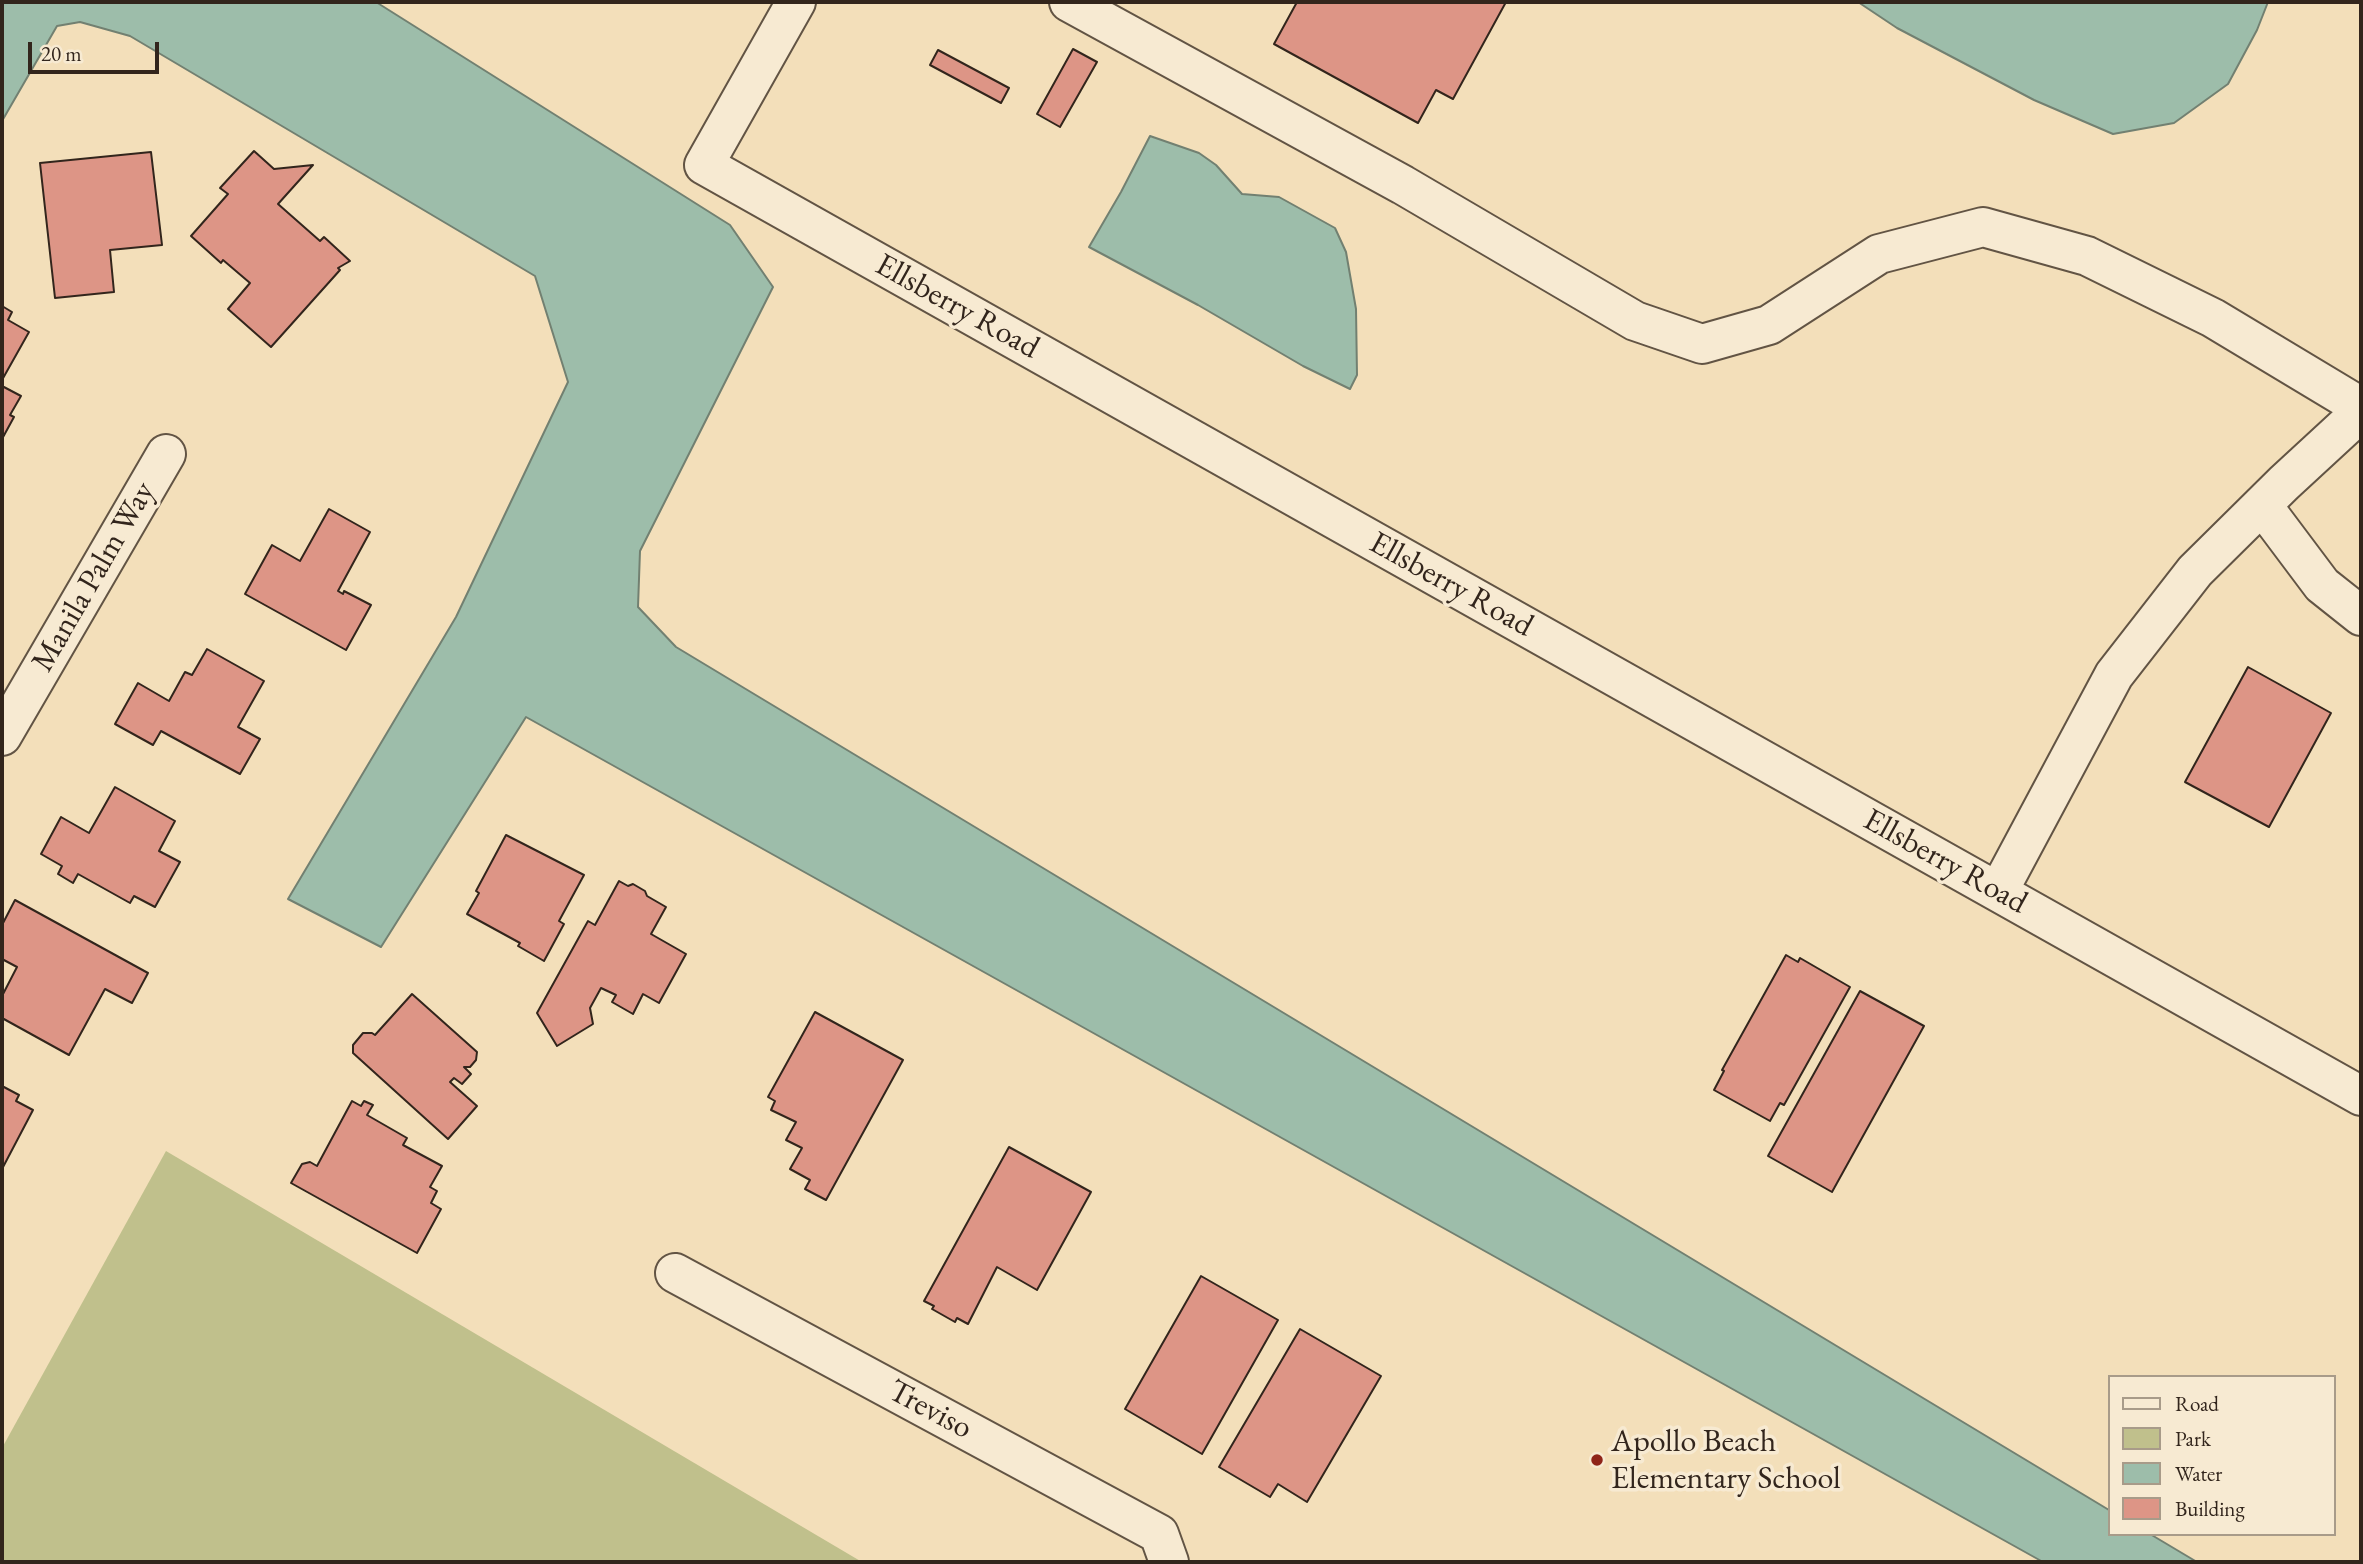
<!DOCTYPE html>
<style>
body{margin:0}
#map{position:relative;width:2363px;height:1564px;overflow:hidden;background:#f3dfba;font-family:"EB Garamond",serif}
canvas{display:block}
.frame{position:absolute;inset:0;border:4px solid #32251c;pointer-events:none}
.legend{position:absolute;left:2108px;top:1375px;width:228px;height:161px;box-sizing:border-box;background:#f7ead2;border:2px solid #a89b89;margin:0;padding:9px 12px;list-style:none;font-size:21px;color:#32251c}
.legend li{display:flex;align-items:center;gap:14px;height:35px}
.legend b{width:35px;border:2px solid #a89b89}
.scale{position:absolute;left:28px;top:42px;width:131px;height:32px;box-sizing:border-box;border:4px solid #32251c;border-top:0;padding-left:9px;font-size:21px;line-height:24px;white-space:nowrap;color:#32251c;-webkit-text-stroke:5px #f7ead2;paint-order:stroke}
</style>
<div id="map">
<canvas width="2363" height="1564"></canvas>
<div class="frame"></div>
<ul class="legend">
<li><b style="height:9px;background:#f7ead2"></b>Road</li>
<li><b style="height:19px;background:#c0c08c"></b>Park</li>
<li><b style="height:19px;background:#9dbdaa"></b>Water</li>
<li><b style="height:19px;background:#dd9586"></b>Building</li>
</ul>
<div class="scale">20 m</div>
</div>
<script>
const ctx = document.querySelector('canvas').getContext('2d');
ctx.lineJoin = 'round';
function fill(path, color) { ctx.fillStyle = color; ctx.fill(path, 'evenodd'); }
function stroke(path, color, width, dash) { ctx.strokeStyle = color; ctx.lineWidth = width; ctx.lineCap = dash ? 'butt' : 'round'; ctx.setLineDash(dash || []); ctx.stroke(path); }
function write(font, color, halo, rows, align = 'center') {
  ctx.font = font + ' "EB Garamond",serif'; ctx.lineWidth = 7; ctx.setLineDash([]); ctx.textBaseline = 'middle'; ctx.strokeStyle = halo; ctx.fillStyle = color; for (const [text, x, y, turn = 0] of rows) {
    ctx.save(); ctx.translate(x, y); ctx.rotate((+turn || 0) * Math.PI / 180); ctx.textAlign = isNaN(turn) ? turn : align; if (halo) ctx.strokeText(text, 0, 0); ctx.fillText(text, 0, 0); ctx.restore();
  }
}
fill(new Path2D(`
 M166 1151 862 1562H2V1448Z`), '#c0c08c');
const water = new Path2D(`
 M2 2H376L730 225 773 287 640 551 638 607 676 647 2109 1510V1534H2150L2197 1562H2043L526 717 381 947 288 899 456 617 568 382 535 276 130 36 80 22 57 26 2 121Z
 M1858 2H2268L2257 30 2228 84 2174 123 2113 134 2034 100 1897 28Z
 M1150 136 1199 153 1216 165 1242 194 1279 197 1335 228 1346 252 1356 309 1357 375 1350 389 1303 366 1198 305 1089 247 1121 192Z`);
fill(water, '#9dbdaa');
stroke(water, '#728071', 2);
const building = new Path2D(`
 M1297 2H1506L1453 99 1436 90 1418 123 1274 44Z
 M1073 49 1097 62 1060 127 1037 114Z
 M938 50 1009 88 1001 103 930 65Z
 M254 151 274 169 313 165 278 204 320 241 324 237 350 261 338 268 340 270 271 347 228 309 250 283 223 260 221 263 191 236 228 194 220 188Z
 M151 152 162 245 110 250 114 292 55 298 40 163Z
 M2 306 12 312 8 320 29 332 2 380Z
 M2 386 21 396 10 415 14 417 2 439Z
 M329 509 370 532 338 591 343 594 344 591 371 605 346 650 245 594 272 545 300 561Z
 M207 649 264 681 238 727 260 739 240 774 161 731 153 745 115 724 138 683 169 701 185 672 192 675Z
 M2248 667 2331 713 2269 827 2185 782Z
 M115 787 175 821 159 851 180 862 155 907 134 896 130 903 78 874 73 883 58 874 62 866 41 854 61 817 89 833Z
 M506 835 584 875 559 921 564 924 544 961 518 946 520 943 467 914 479 893 476 891Z
 M619 881 628 886 633 884 645 891 647 896 666 907 651 934 686 954 659 1003 643 994 633 1014 612 1002 616 995 601 988 590 1008 593 1024 557 1046 537 1013 588 921 595 925Z
 M15 900 148 973 132 1003 105 989 69 1055 2 1018V996L17 967 2 959V925Z
 M1786 955 1798 962 1800 958 1850 987 1784 1105 1780 1103 1770 1121 1714 1090 1724 1071 1722 1070Z
 M1860 991 1924 1026 1832 1192 1768 1156Z
 M412 994 477 1052 476 1060 470 1067H464L471 1074 462 1084 454 1078 450 1082 477 1106 448 1139 353 1053V1045L363 1033H372L375 1035Z
 M815 1012 903 1060 826 1200 805 1189 810 1180 790 1169 802 1148 786 1140 796 1122 771 1110 775 1101 768 1097Z
 M2 1086 19 1095 16 1101 33 1110 2 1169Z
 M352 1101 361 1106 364 1101 373 1105 367 1115 407 1138 403 1145 442 1166 430 1187 437 1191 431 1203 441 1209 417 1253 291 1183 302 1164 310 1162 317 1166Z
 M1009 1147 1091 1192 1037 1290 997 1267 968 1324 957 1318 955 1322 932 1309 934 1306 924 1301Z
 M1201 1276 1278 1320 1202 1454 1125 1409Z
 M1300 1329 1381 1376 1307 1502 1278 1484 1270 1497 1219 1467Z`);
fill(building, '#dd9586');
stroke(building, '#32251c', 2);
const minor = new Path2D(`
 M796 2 704 165 2361 1096
 M1069 2 1403 185 1635 321 1702 344 1769 325 1879 254 1983 227 2087 256 2213 318 2361 407
 M2262 505 2322 585 2361 616
 M2 736 166 454
 M1998 892 2114 675 2195 571 2284 483 2361 412
 M675 1273 1159 1534 1169 1562`);
stroke(minor, '#625444', 42);
stroke(minor, '#f7ead2', 38);
for (const [x, y, r, color] of [
 [1597,1460,7,"#8f2418"]
]) { const dot = new Path2D(); dot.arc(x, y, r, 0, 2 * Math.PI); ctx.fillStyle = color; ctx.fill(dot); stroke(dot, '#f7ead2', 2.5); }
write('32px', '#32251c', '#f7ead2', [
 ["Ellsberry Road",957,307,29],
 ["Manila Palm Way",94,577,-60],
 ["Ellsberry Road",1451,585,29],
 ["Ellsberry Road",1945,862,29],
 ["Treviso",930,1410,28]
]);
write('32px', '#32251c', '#f7ead2', [
 ["Apollo Beach",1611,1442],
 ["Elementary School",1611,1479]
], 'left');
</script>
